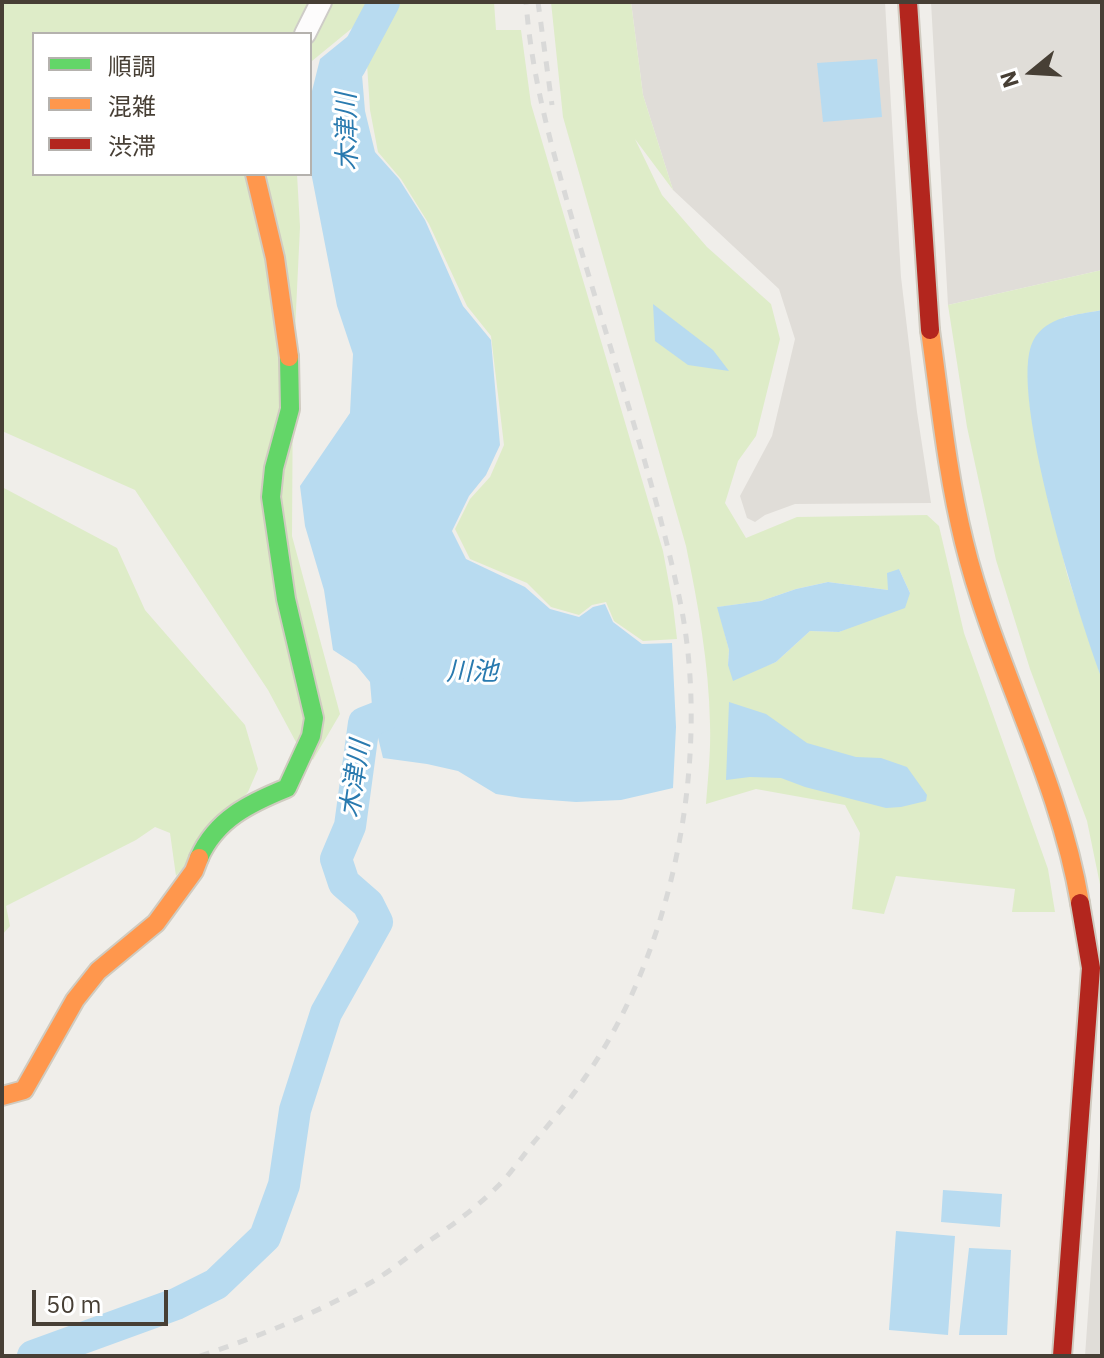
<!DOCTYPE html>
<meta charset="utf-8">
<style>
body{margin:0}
#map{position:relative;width:1104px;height:1358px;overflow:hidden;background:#f0eeea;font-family:"IBM Plex Sans","Noto Sans JP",sans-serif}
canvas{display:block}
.frame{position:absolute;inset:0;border:4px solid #473f35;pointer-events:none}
.legend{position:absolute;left:32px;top:32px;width:280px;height:144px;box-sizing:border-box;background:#fff;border:2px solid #b5b2ae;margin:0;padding:10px 14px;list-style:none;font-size:24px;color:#473f35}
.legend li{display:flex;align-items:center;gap:16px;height:40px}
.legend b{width:40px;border:2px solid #b5b2ae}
.north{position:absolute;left:992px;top:32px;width:80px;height:80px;-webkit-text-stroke:6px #fff;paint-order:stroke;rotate:252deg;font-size:22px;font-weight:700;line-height:32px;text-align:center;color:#473f35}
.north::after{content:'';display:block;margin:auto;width:28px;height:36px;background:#473f35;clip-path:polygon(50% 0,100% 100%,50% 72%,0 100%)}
.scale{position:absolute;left:32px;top:1290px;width:136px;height:36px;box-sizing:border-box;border:4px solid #473f35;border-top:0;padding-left:10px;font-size:24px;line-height:28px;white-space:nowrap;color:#473f35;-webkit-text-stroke:6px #fff;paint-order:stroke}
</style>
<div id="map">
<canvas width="1104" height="1358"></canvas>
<div class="frame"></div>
<ul class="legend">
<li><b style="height:10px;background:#63d668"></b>順調</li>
<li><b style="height:10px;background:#ff974d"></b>混雑</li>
<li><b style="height:10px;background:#b3261e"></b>渋滞</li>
</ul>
<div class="north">N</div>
<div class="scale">50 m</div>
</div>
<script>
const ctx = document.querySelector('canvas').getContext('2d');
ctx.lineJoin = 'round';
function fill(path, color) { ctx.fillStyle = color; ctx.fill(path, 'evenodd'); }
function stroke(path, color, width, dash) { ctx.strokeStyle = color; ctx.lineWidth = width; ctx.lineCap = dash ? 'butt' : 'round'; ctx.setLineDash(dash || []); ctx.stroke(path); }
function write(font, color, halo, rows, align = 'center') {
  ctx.font = font + ' "IBM Plex Sans","Noto Sans JP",sans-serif'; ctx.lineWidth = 6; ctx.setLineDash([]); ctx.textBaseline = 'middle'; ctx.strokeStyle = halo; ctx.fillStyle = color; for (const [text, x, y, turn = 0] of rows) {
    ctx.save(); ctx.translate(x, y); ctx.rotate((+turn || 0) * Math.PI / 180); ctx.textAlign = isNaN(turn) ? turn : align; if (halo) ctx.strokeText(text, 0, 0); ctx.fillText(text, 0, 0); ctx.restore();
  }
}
fill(new Path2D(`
 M631 2H885L901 277 917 412 931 503 795 504 765 515 755 522 747 518 740 496 772 436 795 339 779 289 673 190 643 95Z
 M931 2H1102V270L948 305Z
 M1102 1114V1356H1085Z`), '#e0ddd8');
fill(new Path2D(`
 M2 2H494L496 30H521L531 104 663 551 673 605 677 639 643 641 614 621 606 602 592 605 579 615 551 607 527 583 470 559 455 529 470 499 490 477 504 445 491 336 467 306 429 224 401 179 378 152 370 110 367 64 384 30 362 20 312 61 310 69V34H34V174H297L300 227 293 373 292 536 340 714 313 760 297 744 268 690 135 490 2 431Z
 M551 2H631L643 95 673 190 635 139 662 195 707 247 771 304 780 339 756 436 738 461 725 503 746 538 797 517 927 515 939 526 964 633 1048 869 1055 912H1012L1015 889 896 876 884 914 852 909 860 833 845 805 756 789 706 804C708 778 711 750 710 724 709 664 698 604 686 546L563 117ZM899 569 910 593 860 623 839 632 810 631 776 662 755 670 728 665 729 650 718 607 761 601 796 589 828 582 888 590Z
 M1102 270V310L1064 317 1035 439 1067 574 1102 679V894L1087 821 1030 669 996 560 967 427 948 305Z
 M2 487 117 548 145 610 245 725 258 769 248 792 176 876 170 833 155 827 136 840 6 906 10 926 2 935Z`), '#deecc8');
fill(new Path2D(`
 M363 24 379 33 361 63 365 111 375 152 399 179 425 220 463 306 491 340 500 445 486 475 469 496 452 531 466 559 525 587 550 609 579 617 593 607 605 604 613 622 642 644 672 643 676 727 673 788 621 800 576 802 522 798 496 794 458 771 427 764 383 758 373 717 370 682 356 665 333 650 324 590 305 526 300 486 350 413 353 354 337 306 310 167V99L320 59Z
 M877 59 882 117 823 122 817 63Z
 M653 304 713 350 729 371 688 365 655 341Z
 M1102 310V679C1080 621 1007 391 1033 341 1046 316 1077 315 1102 310Z
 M899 569 910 593 905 608 839 632 810 631 776 662 733 681 728 665 729 650 717 607 761 601 796 589 828 582 888 590 887 573Z
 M729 702 766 714 807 743 856 757 881 758 907 767 927 795 926 801 901 807 886 808 805 787 781 778 750 777 726 780Z
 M943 1190 1002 1194 1000 1227 941 1222Z
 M896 1231 955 1236 948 1335 889 1330Z
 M969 1248 1011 1250 1007 1335H959Z`), '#b8dbf0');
stroke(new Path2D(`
 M350 66 384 2
 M33 1356 176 1304 216 1284 265 1237 284 1185 295 1110 326 1013 377 922 368 904 344 883 336 859 350 826 364 723 387 714 390 687`), '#b8dbf0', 32);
const street = new Path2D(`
 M305 34 321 2`);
const fast = new Path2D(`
 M199 858C216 819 250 803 287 788L311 736 314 718 286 599 271 497 274 468 290 409 289 357`);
const slow = new Path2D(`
 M255 174 275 258 289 357
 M930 330C940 401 947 473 964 542 994 665 1059 778 1080 903
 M2 1096 24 1090 75 1000 98 971 156 923 194 871 199 858`);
const jam = new Path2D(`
 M908 2 930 330
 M1062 1356 1091 968 1080 903`);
stroke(street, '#ceccc7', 24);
stroke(fast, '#d0cbc0', 22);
stroke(slow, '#d0cbc0', 22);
stroke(jam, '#d0cbc0', 22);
stroke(street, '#fdfcfc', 20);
stroke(fast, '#63d668', 18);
stroke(slow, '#ff974d', 18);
stroke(jam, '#b3261e', 18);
stroke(new Path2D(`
 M538 2 552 105
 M200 1356C258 1337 317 1313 370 1283 391 1271 410 1255 429 1241 453 1225 478 1206 498 1186 511 1173 522 1157 534 1142 551 1122 569 1101 584 1079 674 951 712 755 680 601 653 473 609 348 573 222 552 148 532 80 526 2`), '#d9d9d8', 5, [10, 10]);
write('italic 26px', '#297aaf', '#fff', [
 ["木津川",348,132,-91],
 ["川池",472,672],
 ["木津川",356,779,-82]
]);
</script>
